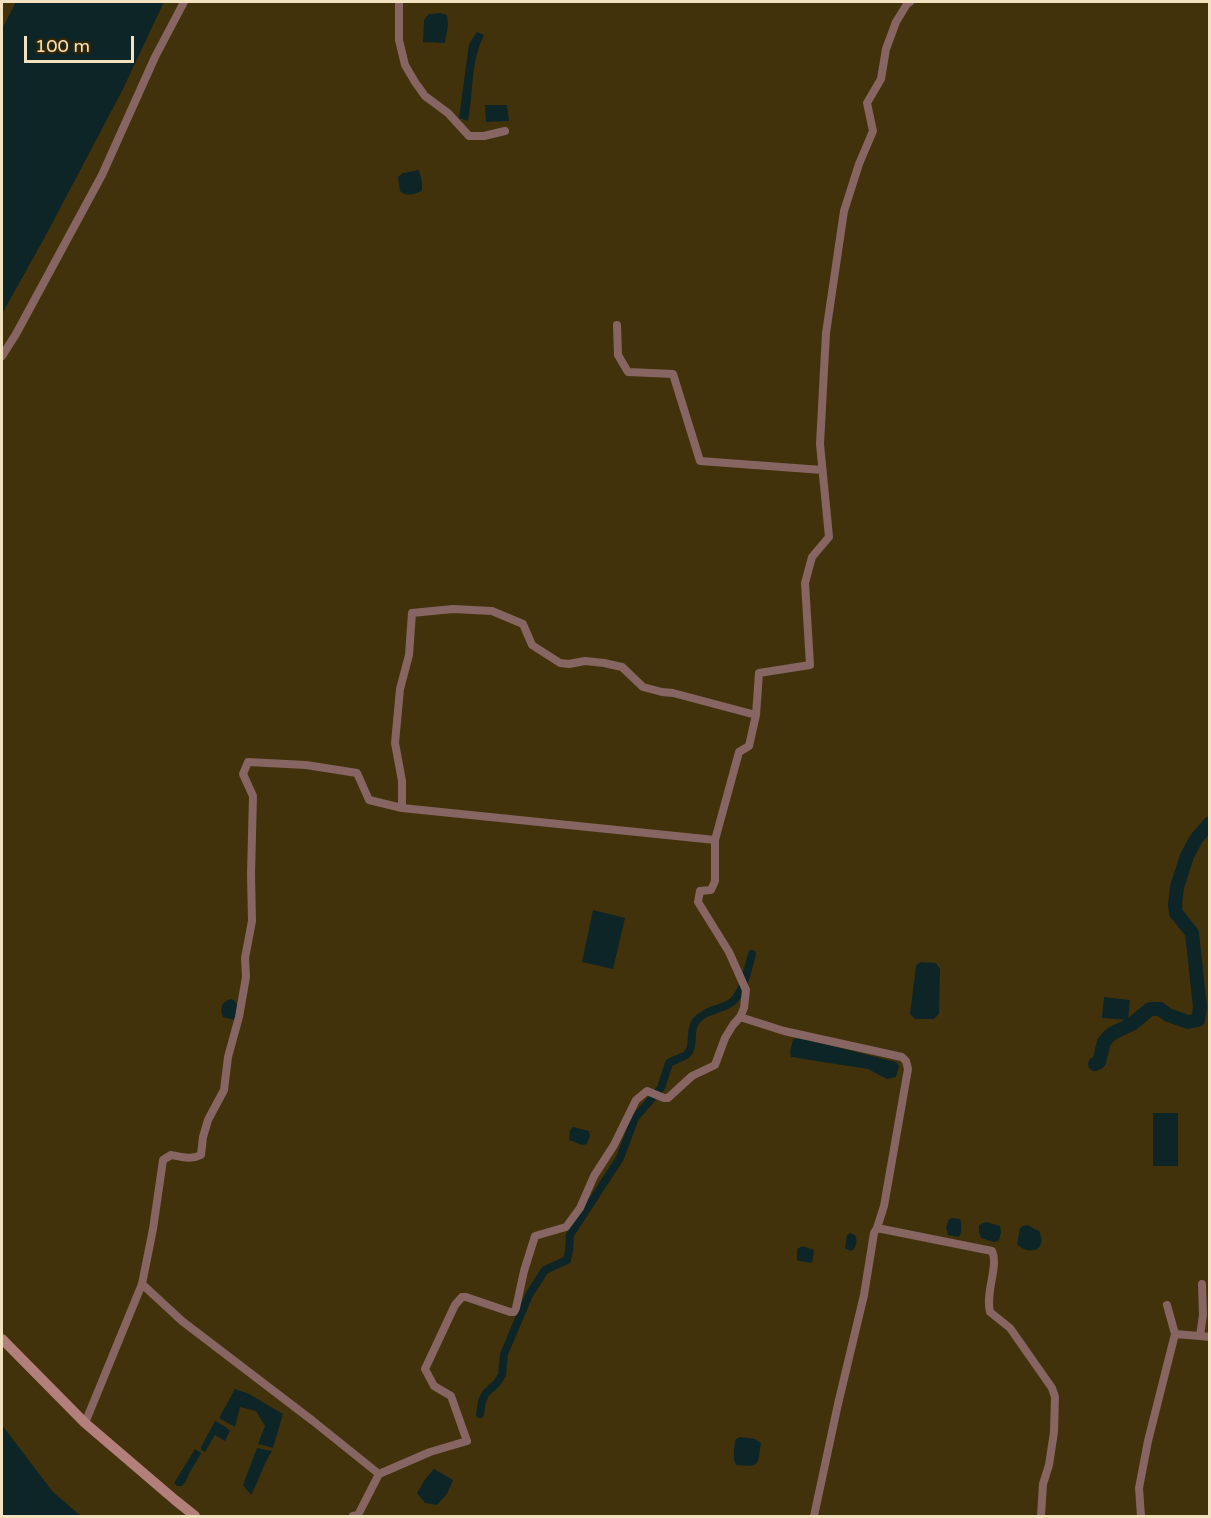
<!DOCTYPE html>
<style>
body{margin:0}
#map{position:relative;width:1211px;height:1518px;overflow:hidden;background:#42320c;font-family:"Varela Round",sans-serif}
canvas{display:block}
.frame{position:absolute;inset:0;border:3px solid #f2e2c0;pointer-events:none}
.scale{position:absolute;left:24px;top:36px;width:110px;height:27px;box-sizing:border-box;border:3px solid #f2e2c0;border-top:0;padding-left:8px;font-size:18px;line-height:21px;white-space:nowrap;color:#f2e2c0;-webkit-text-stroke:4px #382801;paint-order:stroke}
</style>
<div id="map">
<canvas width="1211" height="1518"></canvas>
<div class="frame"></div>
<div class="scale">100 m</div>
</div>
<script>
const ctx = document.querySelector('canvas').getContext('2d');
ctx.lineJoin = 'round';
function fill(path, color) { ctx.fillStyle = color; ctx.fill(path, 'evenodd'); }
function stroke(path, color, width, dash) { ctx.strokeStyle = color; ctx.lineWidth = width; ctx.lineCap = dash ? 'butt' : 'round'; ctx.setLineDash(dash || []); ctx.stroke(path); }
fill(new Path2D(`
 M16 2H164L122 91 46 235 2 314V29Z
 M440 13 447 15 448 25 445 43 423 42 424 20 429 14Z
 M477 32 484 35C470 64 474 90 468 121L459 118 469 44Z
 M485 105H507L509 121 486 122Z
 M419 170 422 182V191C414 194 407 197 400 191L398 177 403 173Z
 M593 910 625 918 613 969 582 962Z
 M920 962 936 963 940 969 939 1014 934 1019H915L910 1014 916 966Z
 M1104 997 1130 1000 1128 1020 1102 1018Z
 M231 999 235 1001 238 1007 235 1020 223 1017C219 1008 222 1001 231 999Z
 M801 1038 896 1062 899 1066 896 1077 887 1079 868 1069 791 1057 790 1052 793 1039Z
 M1153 1113H1178V1166H1153Z
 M573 1127 589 1131 590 1136 587 1144 582 1145 569 1140 570 1130Z
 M952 1218 960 1219C962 1224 962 1232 959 1237L948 1235 946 1227 949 1219Z
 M986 1222 1000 1226 1001 1232 999 1241 994 1242 981 1238 979 1232V1225Z
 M1027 1225 1039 1231C1041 1235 1043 1242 1040 1246 1035 1254 1022 1250 1017 1244L1020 1228 1023 1226Z
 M850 1233 855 1235C858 1239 856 1248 852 1251L846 1249 845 1248 847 1235Z
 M802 1246 814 1250 812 1263 799 1261 797 1260V1249Z
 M235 1389 249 1394 283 1414 273 1448 258 1444 265 1426 256 1411 240 1407 235 1427 219 1418Z
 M215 1421 226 1427 230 1431 225 1441 215 1435 205 1452 201 1450V1447Z
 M2 1425 53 1492 81 1516H2Z
 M740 1437 755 1439 761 1443C757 1466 761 1467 736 1465 732 1458 734 1446 736 1439Z
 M257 1448 272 1451C263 1464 259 1481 251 1495L243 1485Z
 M195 1449 201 1453C198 1460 194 1465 190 1472 187 1478 186 1482 182 1486H177L174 1483Z
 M434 1469 453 1480 447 1494 437 1505 425 1503 417 1493 426 1478Z`), '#0e2527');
stroke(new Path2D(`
 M480 1414 482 1401 486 1393 497 1383 502 1375 504 1354 529 1295 545 1270 567 1260 569 1251 570 1235 620 1158 635 1118 661 1088 669 1063C674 1060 681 1058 686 1055 696 1047 688 1031 696 1021 705 1010 718 1010 729 1004 743 997 748 968 752 954`), '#0e2527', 8);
stroke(new Path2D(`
 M1095 1064 1099 1062 1104 1042 1108 1037 1113 1033 1132 1024 1150 1009H1160L1168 1015 1188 1022 1198 1020 1200 1007 1192 933 1176 913 1175 905 1177 887 1187 856 1196 839 1210 823`), '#0e2527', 14);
stroke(new Path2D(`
 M399 2V40L405 65 415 82 425 96 448 113 469 136H484L505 131
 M617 325 618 355 628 372 673 374 700 461 822 470
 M2 356 16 334 102 175 155 57 184 2
 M756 715 759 673 810 665 805 583 812 557 829 537 820 444 826 333 844 211 859 164 873 131 867 103 881 79 886 49 896 22 907 4 910 2
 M740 1017 784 1031 902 1057 906 1061 908 1069 884 1206 877 1228
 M142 1284 182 1321 313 1421 379 1474
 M1175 1334 1200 1336 1203 1315 1202 1284
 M1200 1336 1210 1337
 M85 1423 142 1284 153 1229 163 1160 171 1155C182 1157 191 1160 201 1155L203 1137 208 1120 224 1090 228 1057 239 1017 246 977 245 958 252 921 251 874 253 796 243 774 248 762 306 765 357 773 369 800 402 808 715 840
 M353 1516 358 1515 379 1474 430 1452 467 1441 451 1396 434 1386 425 1369 455 1305 462 1297H466L510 1312H514L516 1308 524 1271 535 1236 566 1227 580 1208 594 1176 614 1145 636 1100 647 1091 664 1098H668L692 1076 715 1065 725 1038 733 1025 740 1017 744 1008 746 990 729 952 698 902 700 891 711 890 715 881V840L739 752 749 746 756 715 673 693 662 692 643 687 622 667 604 663 585 661 569 664 560 663 532 645 523 624 492 611 453 609 412 613 409 655 400 689 395 743 402 781V808
 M814 1516 838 1404 864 1295 874 1233 877 1228 992 1251C999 1266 985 1292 990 1312L1010 1328 1052 1388 1055 1397 1054 1432 1049 1465 1043 1484 1041 1516
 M1141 1516 1139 1488 1148 1441 1175 1334 1167 1305`), '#866562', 8);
stroke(new Path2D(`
 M2 1339 85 1423 175 1500 195 1516`), '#b37f7b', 10);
</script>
